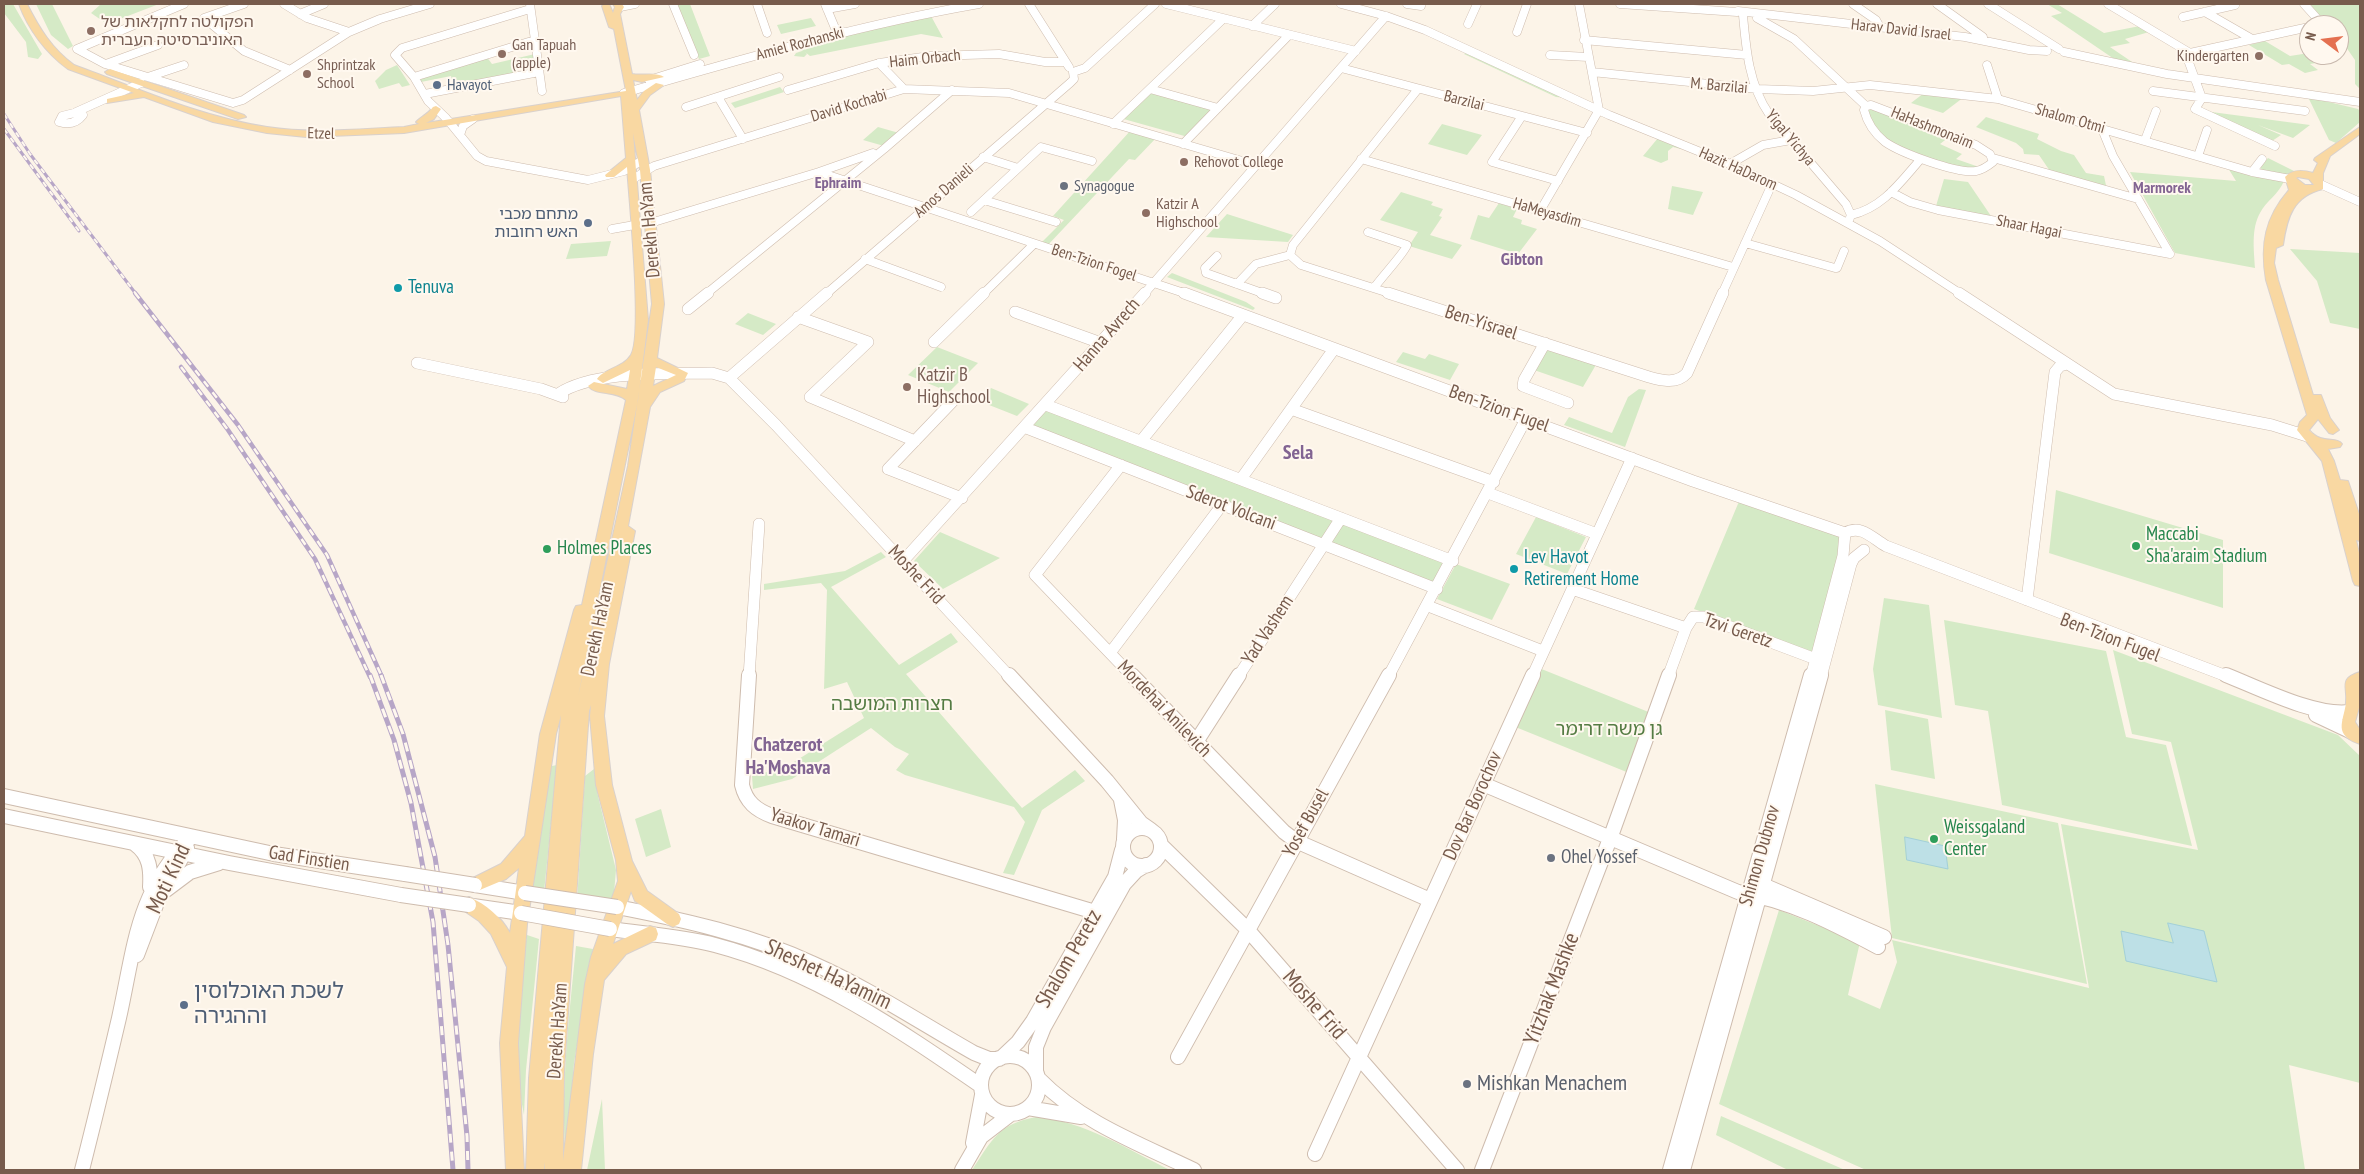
<!DOCTYPE html>
<meta charset="utf-8">
<style>
body{margin:0}
#map{position:relative;width:2364px;height:1174px;overflow:hidden;background:#fcf4e8;font-family:"PT Sans Narrow",sans-serif}
canvas{display:block}
.frame{position:absolute;inset:0;border:5px solid #775b4c;pointer-events:none}
.north{position:absolute;left:2299px;top:15px;width:50px;height:50px;box-sizing:border-box;background:#fff8ef;border:1px solid #c9b9ae;border-radius:50%;rotate:285deg;font-size:14px;font-weight:700;line-height:20px;text-align:center;color:#775b4c}
.north::after{content:'';display:block;margin:auto;width:18px;height:22px;background:#e47050;clip-path:polygon(50% 0,100% 100%,50% 72%,0 100%)}
</style>
<div id="map">
<canvas width="2364" height="1174"></canvas>
<div class="frame"></div>
<div class="north">N</div>
</div>
<script>
const ctx = document.querySelector('canvas').getContext('2d');
ctx.lineJoin = 'round';
function fill(path, color) { ctx.fillStyle = color; ctx.fill(path, 'evenodd'); }
function stroke(path, color, width, dash) { ctx.strokeStyle = color; ctx.lineWidth = width; ctx.lineCap = dash ? 'butt' : 'round'; ctx.setLineDash(dash || []); ctx.stroke(path); }
function write(font, color, halo, rows, align = 'center') {
  ctx.font = font + ' "PT Sans Narrow","Noto Sans Hebrew",sans-serif'; ctx.lineWidth = 4; ctx.setLineDash([]); ctx.textBaseline = 'middle'; ctx.strokeStyle = halo; ctx.fillStyle = color; for (const [text, x, y, turn = 0] of rows) {
    ctx.save(); ctx.translate(x, y); ctx.rotate((+turn || 0) * Math.PI / 180); ctx.textAlign = isNaN(turn) ? turn : align; if (halo) ctx.strokeText(text, 0, 0); ctx.fillText(text, 0, 0); ctx.restore();
  }
}
fill(new Path2D(`
 M4 4H13L42 54 38 59 28 57 26 42 4 13Z
 M36 4H52L73 46 68 49 51 35Z
 M101 4H159L107 24 91 13Z
 M674 4H690L710 56 699 59Z
 M2047 4H2057L2104 33 2140 26 2149 32 2125 39 2130 43 2110 47 2135 64 2120 63 2051 16 2062 13Z
 M2310 4H2360V89L2355 84V60L2339 37V25H2328Z
 M931 16 943 38 921 34 810 56 805 52 807 54 804 57 794 56 796 53 802 51 794 47Z
 M811 18 816 26 781 34 777 25Z
 M2265 41 2290 56 2309 53 2316 63 2310 64 2318 70 2305 73 2289 64 2282 65 2249 45Z
 M1467 52 1568 98 1556 97 1464 54Z
 M535 54V64L517 67V75L453 86 451 76 421 82 417 77 486 56 492 64Z
 M397 65 410 85 402 87 399 83 379 89 375 81 386 70Z
 M780 87 784 92 735 108 731 103Z
 M1149 90 1216 108 1188 137 1120 118Z
 M1924 93 1964 97 1943 113 1911 103Z
 M2308 97 2358 109 2360 111V122L2336 143 2329 140Z
 M1870 107 1949 137 1940 144 1962 154 1956 159 1979 167 1955 168 1894 144 1884 138 1871 120 1868 111Z
 M2204 111 2310 125 2293 138 2258 125 2281 135 2272 141Z
 M1986 117 2039 134 2037 139 2061 151 2074 155 2086 173 2104 176 2107 190 2052 174 2039 155 2024 154 2023 149 2016 143 1976 127Z
 M1442 124 1482 135 1467 155 1428 144Z
 M878 127 899 133 884 146 863 140Z
 M1131 130 1157 137 1135 160 1129 159 1047 246 1040 244 1064 220 1053 216Z
 M1658 138 1682 147 1681 149 1673 147 1668 151V160L1661 163 1643 156Z
 M2268 158 2294 171 2287 175 2262 170 2260 167Z
 M2228 168 2284 181C2279 194 2266 201 2260 213 2251 229 2254 250 2255 268L2175 253 2130 172 2236 181Z
 M1944 179 1968 182 1991 216 1936 206Z
 M1672 186 1703 192 1693 215 1668 209Z
 M1401 192 1433 202 1431 205 1443 209 1439 216 1442 217 1430 235 1462 245 1452 259 1409 246 1418 232 1380 220Z
 M1499 203 1517 209 1513 217 1522 220 1521 224 1537 229 1518 254 1470 239 1478 215 1489 218Z
 M1227 214 1293 235 1288 242 1206 237Z
 M611 241 607 256 566 259 571 244Z
 M2290 249 2360 253V329L2330 323 2317 281Z
 M1172 273 1246 302 1255 308 1253 310 1167 277Z
 M748 313 776 324 763 335 735 324Z
 M937 347 978 363 949 392 908 375Z
 M1548 347 1597 363 1583 387 1534 370Z
 M1403 352 1425 359 1429 354 1459 364 1450 380 1396 362Z
 M991 388 1029 404 1017 416 979 401Z
 M1639 389 1646 390 1625 447 1564 425 1569 417 1612 433 1628 397Z
 M1047 408 1336 519 1322 540 1030 426Z
 M2056 490 2223 540V608L2049 553Z
 M1740 499 1841 535 1844 542 1813 652 1694 609Z
 M1536 517 1586 537 1567 574 1516 554Z
 M1343 523 1445 562 1434 583 1330 542Z
 M940 532 1000 558 943 589 914 561Z
 M881 552 886 557 831 587 899 665 951 633 958 642 906 674 1022 808 1075 770 1085 781 1042 810 1014 875 1003 873 1025 822 1014 807 905 775 896 770 909 754 895 747 871 728 792 779 753 789 752 776 786 767 864 718 847 682 824 689 827 590 821 583 764 590V584L845 571Z
 M1456 564 1510 584 1492 620 1437 599Z
 M1884 598 1929 605 1942 718 1878 705 1873 669Z
 M1944 620 2106 651 2126 737 2166 745 2192 846 2002 805 1988 711 1955 705Z
 M2113 650 2338 735 2360 756V1083L2289 1065 2305 1170H1866L1719 1104 1779 910 1860 942 1848 995 1880 1009 1897 962 1892 940 2089 988 2061 824 2198 850 2171 742 2132 734Z
 M1539 668 1651 713 1629 773 1513 726Z
 M1885 710 1928 719 1935 779 1891 770Z
 M557 765 544 892H529L547 767Z
 M594 769 598 796 616 870 614 893 609 904 577 901 585 776Z
 M1875 784 2058 823 2087 984 1892 938Z
 M661 809 671 847 646 857 635 819Z
 M527 935 539 939 526 1070 524 1115C512 1055 518 994 527 935Z
 M576 946 593 949 574 1063 566 1163C560 1090 569 1018 576 946Z
 M602 1099 605 1170H587Z
 M1721 1116 1845 1170H1788L1716 1135Z
 M1036 1117C1084 1121 1127 1149 1170 1170H972C992 1140 998 1124 1036 1117Z`), '#d5eac6');
const water = new Path2D(`
 M1905 837 1945 846 1948 869 1907 860Z
 M2168 923 2204 931 2217 982 2126 961 2121 931 2173 943Z`);
fill(water, '#bde0e6');
stroke(water, '#a3d0d8', 1);
const minorFar2 = new Path2D(`
 M184 4 77 49 105 64 233 103 243 100 349 32 380 19 430 4
 M244 4 204 18 244 51 290 70
 M284 4 307 18 349 32
 M530 4 542 91
 M673 4 694 55
 M757 4 767 33
 M825 4 835 28 844 32
 M1029 4 1069 67
 M1166 4 1356 51
 M1341 4 1386 16 1425 30 1609 115 1730 164 1796 195 1880 241 1961 294
 M1407 4 1421 6
 M1620 4 1737 12
 M1853 4 1876 20 1880 27
 M1937 4 1983 37V40
 M1988 4 2059 49
 M2108 4 2190 53
 M2304 4 2322 24 2319 25
 M620 7 635 4
 M530 9 402 48 395 55 414 77 428 101 446 118 477 156 486 161 588 180 624 171 643 160
 M827 9 855 4
 M1738 11 1965 37 2029 50 2047 51
 M2205 12 2252 39
 M300 14 324 4
 M1743 15C1746 49 1749 85 1769 114L1846 204 1851 215 1848 223
 M2183 17 2235 5
 M1757 18 1794 39 1866 106
 M1468 24 1477 4
 M1252 26 1275 4
 M1517 32 1527 4
 M1584 40 1747 55
 M2064 52 2167 74 2360 102
 M2190 53 2188 60 2202 98 2195 109 2275 146
 M2190 53 2309 27
 M1550 55 1588 57
 M879 63 904 89
 M106 64 158 45
 M1987 65 1998 99
 M1341 68 1587 133
 M1073 72 1085 68 1155 4
 M1592 72 1758 89 1813 91 1870 85 1998 99 2252 172 2290 179
 M148 77 184 65
 M414 77 535 40
 M649 80 700 64
 M1150 89 1218 108
 M788 90 879 63 930 56 999 54 1045 62H1064
 M2153 91 2305 111
 M624 93C742 59 858 25 979 4
 M425 94 539 72
 M718 97 743 139
 M1871 105 1976 145 1990 154 1993 162C1988 166 1983 170 1976 171 1957 174 1901 153 1885 142 1875 134 1867 122 1864 110L1866 106Z
 M686 107 779 77
 M76 112 141 83
 M78 112 83 115C77 123 69 125 59 122L62 116Z
 M1522 116 1492 162 1558 181
 M1113 124 1223 19
 M2102 129 2113 156 2170 254
 M460 135 463 126 473 119
 M2145 140 2156 111
 M1183 144 1289 35
 M2198 156 2207 130
 M983 157 1018 168
 M1993 158 2138 199
 M1361 159 1733 267
 M1730 164 1763 145 1791 140
 M819 172 873 153
 M2252 172 2262 159
 M633 179 654 166 904 89 1009 93 1256 165
 M2320 184 2360 202
 M1891 192 1910 202 1938 210 2170 254
 M984 200 1056 222
 M1540 211 1599 110 1579 4
 M971 212 1041 147 1092 161
 M1851 215C1882 208 1899 184 1919 161
 M612 229 657 221 819 172 1187 294
 M1368 232 1407 245C1406 251 1380 279 1374 288
 M1745 243 1835 268H1837L1844 251
 M1290 255 1301 265 1392 294
 M1290 255 1293 245 1418 89
 M1217 256 1205 268 1206 273 1265 294
 M865 259 941 287
 M1237 284 1256 264 1290 255
 M706 294 884 149 952 90
 M826 294 1070 83 1074 79 1073 72
 M983 294 1034 244
 M1144 294 1386 16
 M1722 294 1772 184`);
const minorFar1 = new Path2D(`
 M1184 293 1693 481 1845 533
 M1262 293 1276 298
 M1388 293 1649 377C1663 381 1677 384 1687 373L1723 293
 M1959 293 2114 394 2272 425 2307 436
 M688 309 708 293
 M1015 312 1101 343
 M798 317 868 342 810 397 915 441
 M934 342 984 293
 M1545 343 1524 380 1523 386 1568 403
 M417 363 541 389 563 397
 M729 378 827 293
 M558 394C595 370 667 374 712 373L729 378 776 425 1010 677
 M953 401 888 469 962 498
 M1046 405 1453 561
 M1291 409 1494 482
 M1026 428 1437 589
 M1141 441 1243 315
 M1121 465 1035 575 1133 677
 M1241 479 1334 349
 M1488 493 1597 534
 M1845 533C1861 524 1872 538 1886 546L2229 677
 M903 561 1145 293
 M1572 589 1686 628 1693 617H1704L1821 661
 M2027 600 2055 372 2060 366 2067 364
 M1428 606 1543 651
 M1110 653 1222 505
 M749 677 759 524
 M1238 677 1341 518
 M1388 677 1526 419
 M1532 677 1632 458
 M1668 677 1686 628
 M1811 677 1843 556 1845 533
 M1821 677 1851 564 1854 558 1864 550`);
const minor = new Path2D(`
 M749 675 742 785C746 802 756 810 772 816L1095 912
 M1009 675 1107 781 1141 823 1151 830
 M1132 675 1284 832 1296 841 1430 900
 M2226 675C2259 688 2316 717 2350 712
 M2316 715 2352 732
 M1196 742 1239 675
 M1483 784 1738 892C1789 900 1833 923 1878 947
 M4 796 274 854 405 874
 M1121 800 1125 820 1124 839
 M4 816 229 863 401 895
 M1123 847a19 19 0 1 1 38 0a19 19 0 1 1-38 0Z
 M135 844C150 855 151 870 150 887
 M1163 847 1247 929 1457 1170
 M475 885 525 893
 M1758 886 1763 885 1884 937
 M166 890 190 872 219 863
 M473 906 521 913
 M617 907C684 920 752 935 814 964 870 989 921 1023 974 1053L989 1059H999
 M610 929C645 934 681 936 715 945 814 971 898 1029 981 1086
 M137 955 158 900 187 848
 M981 1085a29 29 0 1 1 58 0a29 29 0 1 1-58 0Z
 M1178 1057 1389 675
 M1001 1058 1018 1042 1033 1021 1115 877 1122 850
 M1036 1071V1047L1044 1027 1124 884 1136 871 1146 865
 M1039 1079C1082 1123 1140 1144 1194 1170
 M1028 1108 1081 1117
 M973 1143 982 1095
 M1315 1154 1533 675
 M82 1170C95 1119 107 1069 119 1018 135 946 136 893 191 837
 M962 1170 981 1137 1011 1114
 M1482 1170 1611 836 1669 675
 M1670 1170 1811 675
 M1683 1170 1821 675`);
const major = new Path2D(`
 M19 4H27C39 28 52 49 74 65 137 88 200 117 267 127 312 134 358 129 404 127L419 124 416 122C422 116 427 115 433 107L436 106 441 109 434 119 426 123 626 91 614 29 609 27 602 6 605 4H609L613 13 615 7 613 4H622L624 7 620 14 632 74C642 76 656 72 664 77L642 82 633 80 637 100 644 91 656 83 664 85 650 95 639 110 650 170 664 304 657 358 688 373 684 381 660 392 650 407 628 526 635 531 609 664 604 716 612 785 632 861 647 891 679 914 681 919 679 924 673 927 667 924 635 901 631 891 613 944 650 926 656 928 658 934 656 940 626 954 604 980 593 1054 581 1170H545V1162L544 1170H526L529 1078 561 715 556 734 527 924 518 1043 524 1170H506L500 1043 507 967 491 934 479 921 463 910 461 905 463 900 469 897C486 904 501 917 510 933L519 868 506 879 475 892 469 890 467 885 469 880 501 864 525 836 540 734 574 610 576 606 582 605 626 400C615 390 596 396 588 386L594 382 627 389 630 370 603 383 597 379C605 368 623 368 631 355 643 336 629 197 627 167L614 177H606L605 175 626 158 621 96 404 133 306 137 267 133 213 122 144 97 107 103V99L134 93 68 69C46 53 28 29 19 4ZM633 133 640 170 652 304 628 466 578 697 638 400 648 320ZM656 367 676 375 653 386ZM591 705 590 716 596 785 616 860 618 881 591 957 585 984 563 1161 564 1071 589 711Z
 M110 69 244 115 246 117 238 119 107 74 105 72Z
 M2360 127V134L2330 156 2323 173V189C2293 196 2287 217 2283 245L2276 248 2274 263 2278 280 2313 395H2321L2330 418 2339 430 2333 434 2329 433 2318 419 2309 430C2322 445 2336 436 2342 444L2340 447 2328 449 2334 461 2340 480 2348 481 2360 517V541L2356 540 2360 557V586L2355 585 2353 581 2322 461 2297 430 2300 422 2307 415 2266 280C2260 244 2265 218 2289 190L2285 177C2293 169 2303 170 2313 173L2318 163 2314 160 2315 158ZM2298 177 2309 179 2314 185H2305L2296 178Z
 M2360 672V704L2355 722 2360 730V744C2333 735 2343 723 2346 703 2348 686 2338 679 2360 672Z`);
stroke(minorFar2, '#cebcae', 9);
stroke(minorFar1, '#cebcae', 12);
stroke(minor, '#cebcae', 16);
stroke(major, '#d9d1cd', 2);
stroke(minorFar2, '#fff', 8);
stroke(minorFar1, '#fff', 11);
stroke(minor, '#fff', 14);
fill(major, '#f9d8a2');
const railFar2 = new Path2D(`
 M4 114 30 154 136 294
 M4 129 79 231`);
const railFar1 = new Path2D(`
 M135 293 238 425 327 555 382 677
 M181 367 228 430 315 559 370 677`);
const rail = new Path2D(`
 M370 675 394 740 411 803 433 922 453 1170
 M381 675 403 734 435 857 448 945 467 1136 468 1170`);
stroke(railFar2, '#b7a6c7', 3);
stroke(railFar1, '#b7a6c7', 4.5);
stroke(rail, '#b7a6c7', 5);
stroke(railFar2, '#fff8ef', 2, [5.5]);
stroke(railFar1, '#fff8ef', 2.5, [7]);
stroke(rail, '#fff8ef', 3, [9]);
const minorBridge = new Path2D(`
 M405 874 475 885
 M525 893 617 907
 M401 895 469 905
 M521 913 610 929`);
stroke(minorBridge, '#cebcae', 16, []);
stroke(minorBridge, '#fff', 14);
for (const [x, y, r, color] of [
 [91,31,5,"#8d6e63"],
 [502,54,5,"#8d6e63"],
 [2259,56,5,"#8d6e63"],
 [307,74,5,"#8d6e63"],
 [437,85,5,"#5c6f8a"],
 [1184,162,5,"#8d6e63"],
 [1064,186,5,"#6b7280"],
 [1146,213,5,"#8d6e63"],
 [588,223,5,"#5c6f8a"],
 [398,288,5,"#0f9aa8"],
 [907,387,5,"#8d6e63"],
 [2136,546,5,"#2e9e5b"],
 [547,549,5,"#2e9e5b"],
 [1514,569,5,"#0f9aa8"],
 [1934,839,5,"#2e9e5b"],
 [1551,858,5,"#6b7280"],
 [184,1005,5,"#5c6f8a"],
 [1467,1084,5,"#6b7280"]
]) { const dot = new Path2D(); dot.arc(x, y, r, 0, 2 * Math.PI); ctx.fillStyle = color; ctx.fill(dot); stroke(dot, '#fff8ef', 2); }
write('16px', '#785e54', '#fff8ef', [
 ["הפקולטה לחקלאות של",101,22],
 ["האוניברסיטה העברית",101,40],
 ["Gan Tapuah",512,45],
 ["(apple)",512,63],
 ["Kindergarten",2249,56,"right"],
 ["Shprintzak",317,65],
 ["School",317,83],
 ["Rehovot College",1194,162],
 ["Katzir A",1156,204],
 ["Highschool",1156,222]
], 'left');
write('16px', '#775b4c', '#fff8ef', [
 ["Harav David Israel",1901,30,6],
 ["Amiel Rozhanski",800,44,-15],
 ["Haim Orbach",925,59,-6],
 ["M. Barzilai",1719,86,5],
 ["Barzilai",1464,101,14],
 ["David Kochabi",849,106,-17],
 ["Shalom Otmi",2070,119,16],
 ["HaHashmonaim",1932,128,22],
 ["Etzel",321,134,1],
 ["Yigal Yichya",1790,138,50],
 ["Hazit HaDarom",1738,169,24],
 ["Amos Danieli",944,191,-41],
 ["HaMeyasdim",1547,213,16],
 ["Shaar Hagai",2029,227,11],
 ["Ben-Tzion Fogel",1094,263,18]
]);
write('16px', '#4e5e75', '#fff8ef', [
 ["Havayot",447,85],
 ["מתחם מכבי",578,214,"right"],
 ["האש רחובות",578,232,"right"]
], 'left');
write('bold 16px', '#826492', '#fff8ef', [
 ["Ephraim",838,183],
 ["Marmorek",2162,188]
]);
write('16px', '#5b616d', '#fff8ef', [
 ["Synagogue",1074,186]
], 'left');
write('bold 18px', '#826492', '#fff8ef', [
 ["Gibton",1522,260]
]);
write('19px', '#775b4c', '#fff8ef', [
 ["Derekh HaYam",650,230,-95],
 ["Ben-Yisrael",1481,323,18],
 ["Hanna Avrech",1107,335,-49],
 ["Ben-Tzion Fugel",1499,409,20],
 ["Sderot Volcani",1231,508,21],
 ["Moshe Frid",916,575,47],
 ["Derekh HaYam",598,629,-78],
 ["Yad Vashem",1268,630,-57],
 ["Tzvi Geretz",1738,631,19],
 ["Ben-Tzion Fugel",2110,638,21],
 ["Mordehai Anilevich",1164,709,46],
 ["Dov Bar Borochov",1473,806,-66],
 ["Yosef Busel",1306,823,-61],
 ["Yaakov Tamari",815,828,17],
 ["Shimon Dubnov",1760,856,-74],
 ["Gad Finstien",309,859,9],
 ["Derekh HaYam",558,1031,-86]
]);
write('19px', '#0d838f', '#fff8ef', [
 ["Tenuva",408,288],
 ["Lev Havot",1524,558],
 ["Retirement Home",1524,580]
], 'left');
write('19px', '#785e54', '#fff8ef', [
 ["Katzir B",917,376],
 ["Highschool",917,398]
], 'left');
write('19px', '#27864d', '#fff8ef', [
 ["Maccabi",2146,535],
 ["Sha'araim Stadium",2146,557],
 ["Holmes Places",557,549],
 ["Weissgaland",1944,828],
 ["Center",1944,850]
], 'left');
write('19px', '#557c44', '#fff8ef', [
 ["חצרות המושבה",892,705],
 ["גן משה דרימר",1609,730]
]);
write('19px', '#5b616d', '#fff8ef', [
 ["Ohel Yossef",1561,858]
], 'left');
write('bold 20px', '#826492', '#fff8ef', [
 ["Sela",1298,453],
 ["Chatzerot",788,745],
 ["Ha'Moshava",788,768]
]);
write('22px', '#775b4c', '#fff8ef', [
 ["Moti Kind",169,879,-65],
 ["Shalom Peretz",1069,959,-60],
 ["Sheshet HaYamim",828,975,25],
 ["Yitzhak Mashke",1552,989,-69],
 ["Moshe Frid",1314,1005,49]
]);
write('22px', '#4e5e75', '#fff8ef', [
 ["לשכת האוכלוסין",194,992],
 ["וההגירה",194,1017]
], 'left');
write('22px', '#5b616d', '#fff8ef', [
 ["Mishkan Menachem",1477,1084]
], 'left');
</script>
